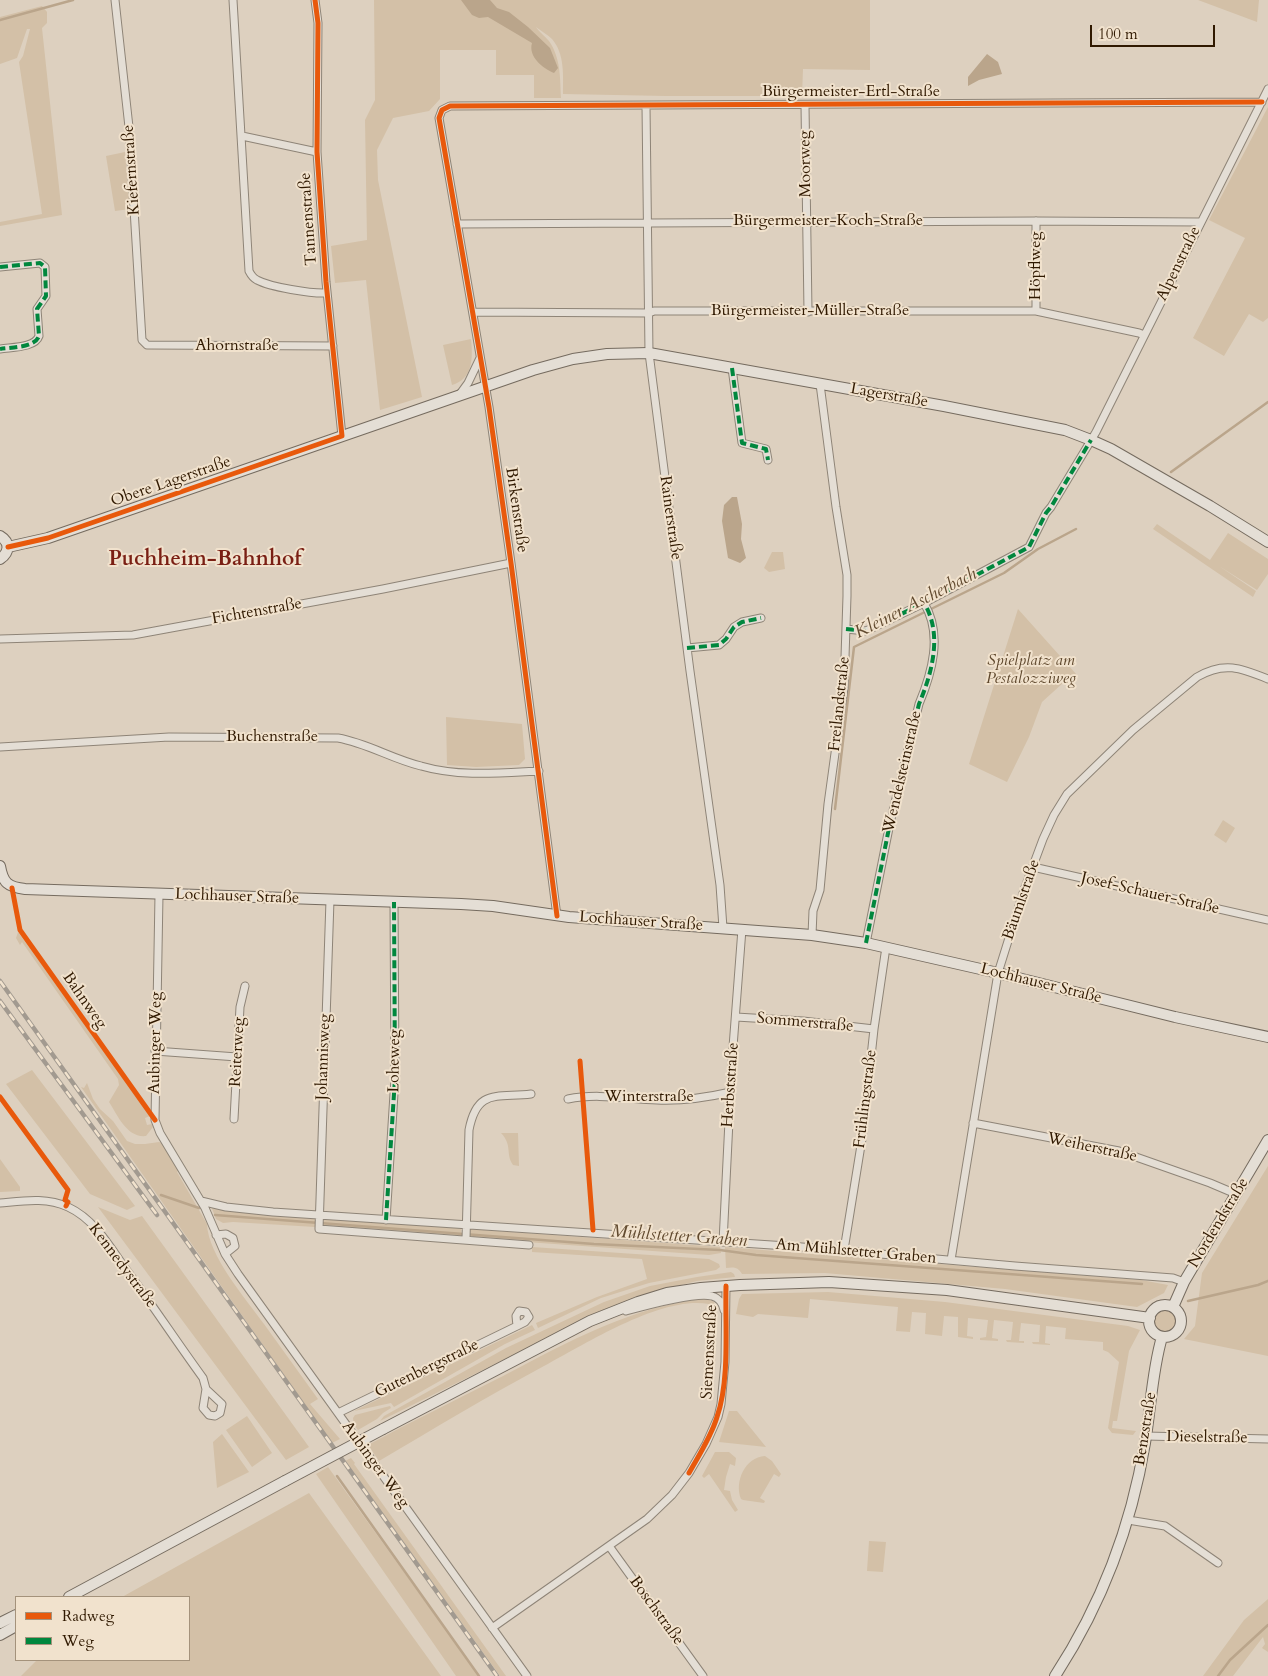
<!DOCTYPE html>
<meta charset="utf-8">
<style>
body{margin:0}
#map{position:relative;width:1268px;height:1676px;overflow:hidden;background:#ddd0bf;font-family:Cardo,serif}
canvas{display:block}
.legend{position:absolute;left:15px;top:1596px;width:175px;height:65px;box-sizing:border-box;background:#f1e2cd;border:1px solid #a4927b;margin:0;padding:6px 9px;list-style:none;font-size:15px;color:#301900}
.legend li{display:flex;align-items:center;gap:10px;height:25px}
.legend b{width:25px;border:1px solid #a4927b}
.scale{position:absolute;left:1090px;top:25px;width:125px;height:22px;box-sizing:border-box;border:2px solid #301900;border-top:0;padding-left:6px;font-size:15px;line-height:18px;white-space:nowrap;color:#301900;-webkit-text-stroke:4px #f1e2cd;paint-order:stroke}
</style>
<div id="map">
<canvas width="1268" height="1676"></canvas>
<ul class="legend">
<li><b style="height:6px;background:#e8590c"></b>Radweg</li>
<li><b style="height:6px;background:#00873e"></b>Weg</li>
</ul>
<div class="scale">100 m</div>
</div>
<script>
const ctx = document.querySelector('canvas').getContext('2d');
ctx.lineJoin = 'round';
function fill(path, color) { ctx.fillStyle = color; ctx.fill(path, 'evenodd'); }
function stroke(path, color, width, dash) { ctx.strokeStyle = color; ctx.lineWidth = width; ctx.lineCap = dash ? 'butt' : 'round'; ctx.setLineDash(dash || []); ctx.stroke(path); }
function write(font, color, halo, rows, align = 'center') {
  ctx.font = font + ' Cardo,serif'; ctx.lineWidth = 4; ctx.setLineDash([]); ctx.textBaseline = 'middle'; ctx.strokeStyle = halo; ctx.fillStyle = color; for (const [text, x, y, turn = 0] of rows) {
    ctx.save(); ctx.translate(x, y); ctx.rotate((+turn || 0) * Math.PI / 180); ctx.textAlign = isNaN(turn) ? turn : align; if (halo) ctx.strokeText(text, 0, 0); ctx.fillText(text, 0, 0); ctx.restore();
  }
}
fill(new Path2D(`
 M374 0H870V70L803 69 802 96H666L563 94C563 76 565 54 552 39 548 35 541 31 536 27 539 32 545 36 549 41 561 58 560 79 561 98H534V75H496V50H440V99L429 111 393 118 377 150 378 180 422 397 380 410 366 280 335 283 331 246 367 240 365 120 375 100Z
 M1198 0H1259L1257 22Z
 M42 6 47 12V23L42 28 62 215 0 226V222L42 214 19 62 23 56 30 29H27L17 58 0 64V17Z
 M1268 107V318L1263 322 1249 314 1224 356 1193 338 1245 238 1209 220Z
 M125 152 130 209 115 211 106 156Z
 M471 339C473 358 473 379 452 385L443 345Z
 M1157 524 1210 560 1228 533 1268 559V574L1257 590 1219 566 1256 591 1253 597 1153 529Z
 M772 552H783L785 569 769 572 764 568Z
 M1018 609 1077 675 1063 683 1042 702 1029 737 1007 782 969 764Z
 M446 717 522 724 525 759 519 765 476 767 447 765Z
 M1223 820 1235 828 1226 843 1214 835Z
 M18 932 148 1112 150 1116 145 1118 147 1125 152 1124 153 1127 146 1136C127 1138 118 1116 109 1102L119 1085 118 1079 22 942 20 945 16 938Z
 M32 1070 135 1206 127 1210 90 1194 6 1084Z
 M87 1083 93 1099 100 1109 113 1121 127 1141 135 1144H145L159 1142 164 1144 179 1170 177 1172 207 1224C208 1255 245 1298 264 1324 282 1349 300 1374 318 1399L310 1404 340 1439 332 1443 81 1087 84 1088Z
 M501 1133H518L519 1166 513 1165C505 1153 513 1146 501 1133Z
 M0 1159 20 1187V1191L0 1192Z
 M1268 1166V1356L1184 1339 1195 1326 1202 1273Z
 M211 1206 316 1218 315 1227 233 1222 223 1223 216 1219Z
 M98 1207 130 1220 142 1216 309 1447 286 1460Z
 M324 1218 461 1228V1237L324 1227Z
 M470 1229 720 1247 721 1253 709 1255 470 1238Z
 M532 1247 709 1259 719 1264 720 1267 716 1270 649 1283 601 1298 538 1328 536 1323 597 1297 647 1279 642 1259 532 1252Z
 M725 1247 1141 1280 1168 1285 1164 1293 1137 1307 1005 1289 825 1273 742 1274C738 1267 734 1267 726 1268Z
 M731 1272 734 1274 735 1277 697 1281 653 1292 610 1307 380 1421 384 1416 506 1348 604 1302 650 1286 697 1277Z
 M828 1292 945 1302 1128 1326 1140 1330 1129 1351 1117 1421H1113L1112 1428 1136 1431 1133 1435 1112 1433 1108 1428 1119 1362 1108 1352 1103 1350V1342L1065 1339 1066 1328 1046 1326 1045 1343 1050 1344V1345L1033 1344 1032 1342H1039L1040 1325 1021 1323 1019 1341H1024V1343L1007 1342 1006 1340H1011L1013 1322 994 1320 992 1338 998 1339V1341L980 1340V1338L986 1337 988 1320 968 1318 967 1336 973 1337V1339L958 1337V1317L944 1316 942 1336 925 1334 926 1313 912 1312 910 1332 896 1331 898 1307 810 1299 808 1318 758 1314 753 1317 736 1314 739 1299 742 1294Z
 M707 1298 713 1301 717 1306 715 1364 710 1363 711 1309 709 1304C662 1295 585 1344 544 1366 488 1396 433 1429 379 1461L368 1445C412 1421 458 1399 503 1376 570 1341 630 1307 707 1298Z
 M1152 1321a13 13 0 1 1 26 0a13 13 0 1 1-26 0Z
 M532 1325 535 1330 505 1344 394 1407 391 1403 354 1411Z
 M390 1406 391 1408 383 1413 377 1419 358 1430 354 1425 353 1418 355 1415Z
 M729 1411H737L766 1447 719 1442Z
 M247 1416 272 1453 252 1467 226 1430Z
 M222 1434 249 1472 217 1488 213 1442Z
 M715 1452H729L736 1458 735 1466 730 1464 726 1477 724 1490 730 1491 732 1500 738 1510 735 1512 709 1474 704 1478 702 1476Z
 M765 1456 772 1461 781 1474 779 1477 774 1474 760 1498 765 1501 764 1503 743 1500 741 1499C734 1482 745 1457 765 1456Z
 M351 1458 355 1463 354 1464 506 1676H500L345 1461Z
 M328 1467 479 1676H456L316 1474Z
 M309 1493 441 1676H21L37 1660H189V1597H122Z
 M869 1541 886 1542 883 1572 867 1571Z
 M1268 1599V1652L1262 1648 1265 1644 1263 1637 1233 1676H1203L1244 1620Z`), '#d3c0a7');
fill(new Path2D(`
 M461 0H490L497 8 509 12 528 27 550 48 558 68 554 73C542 68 528 56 532 43L488 17 479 18 472 15Z
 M987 54 998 62 1002 74 979 80 968 86V77Z
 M732 497H737L742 524 741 539 746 558 740 563 728 558 722 521 724 505Z`), '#baa58b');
stroke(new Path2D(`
 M0 20 73 0
 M1171 472 1268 402
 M835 809 854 647 1004 573 1038 549 1076 529
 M161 1195 199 1208
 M215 1215 594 1244 720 1250 756 1255 1142 1284
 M1188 1301 1258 1285 1268 1281
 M337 1476 479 1676
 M1218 1676 1230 1660 1268 1625`), '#baa58b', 2.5);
const street = new Path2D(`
 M115 0 129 127 142 340 147 345 333 346
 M233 0 249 271C251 275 253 278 257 280 270 287 312 294 327 293
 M315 0 318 23 317 152 326 282 342 436
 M805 105 808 312
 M646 106 649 353 690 671 720 885 723 928
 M242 136 317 152
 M1036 221V311
 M457 224 1036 221 1200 222
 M0 267 40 263 45 267 46 296 37 309 39 336C35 348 11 347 0 349
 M473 312 649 313 654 311H1036L1139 333 1144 335
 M732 368 742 443 766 449 768 460
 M460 394 468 383 480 358
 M846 629 866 631 924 603 1029 547 1046 513 1051 507 1096 432 1268 89
 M0 639 133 635 383 589 511 563
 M687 648 719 645 726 639 734 627 742 622 761 618
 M0 747 169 737 338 738C367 743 392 759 421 766 459 777 499 773 539 771
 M1033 867 1268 920
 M159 895 155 1120 160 1133 205 1208 225 1254 238 1274 527 1676
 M330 900 319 1229 529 1245
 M557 916 511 563 489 407 439 118 442 110 450 106 1262 102
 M812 935 813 911 820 890 828 804 844 688 847 596V575L836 507 820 384
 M866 943 890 823 919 704C932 673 943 634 924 603
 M736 1017 803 1021 874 1029
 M155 1051 237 1057
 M568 1099C597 1093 628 1099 657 1100 679 1101 709 1097 731 1092
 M234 1119 240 1007 245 986
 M973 1123 1119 1151 1210 1183 1236 1194
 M201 1201 226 1207 273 1212 802 1247 1015 1266 1173 1278 1184 1282
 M0 1203C23 1201 46 1197 68 1207 94 1219 109 1245 125 1268 152 1304 176 1341 203 1378L206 1389 203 1408 209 1415 215 1416 220 1413 222 1404 206 1389
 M386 1220 395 1078 394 902
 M216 1235 226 1234 233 1238 235 1246 225 1254
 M466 1239 469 1130C477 1088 497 1098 531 1094
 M723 1242 732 1060 742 929
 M844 1250 862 1139 874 1029 886 947
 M951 1260 998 973 1024 890 1043 839 1054 815 1067 794 1133 730 1197 677C1224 661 1241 668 1268 679
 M519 1311 526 1312 529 1317 525 1322 517 1326 516 1316Z
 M626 1311C644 1306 696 1292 712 1296 719 1298 723 1304 724 1310
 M338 1413 517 1326
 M1146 1436 1268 1439
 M1128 1520 1165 1526 1218 1563
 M609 1546 703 1676
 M492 1628 647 1519 672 1495 689 1473 706 1444 718 1417 721 1404 725 1362 726 1286`);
const secondary = new Path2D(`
 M0 536C10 542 10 552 0 559
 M8 547 48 538 533 370 573 359 607 354 649 353 944 406 1065 430 1091 440 1111 449 1210 506 1268 542
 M0 866C3 883 8 887 25 889L461 904 493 906 569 917 812 935 866 943 998 973 1175 1017 1268 1037
 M1149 1321a16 16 0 1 1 32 0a16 16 0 1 1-32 0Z
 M1173 1307 1184 1282 1268 1140
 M383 1429 590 1321 638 1302 667 1293 701 1288 740 1285 829 1282 947 1290 1150 1318
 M69 1597 285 1481
 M0 1623 16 1615
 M0 1635 16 1626
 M1055 1676C1102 1604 1131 1528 1145 1443 1151 1407 1152 1371 1162 1337`);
stroke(street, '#8e8477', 9);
stroke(secondary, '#756b5f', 12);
stroke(street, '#e4ded5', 7);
stroke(secondary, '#e4ded5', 10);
const rail = new Path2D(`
 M0 981 497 1676
 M0 1001 157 1215`);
stroke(rail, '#a29a90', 4.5);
stroke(rail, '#f1e2cd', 2.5, [8]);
const secondaryBridge = new Path2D(`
 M285 1481 383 1429`);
stroke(secondaryBridge, '#756b5f', 12, []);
stroke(secondaryBridge, '#e4ded5', 10);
stroke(new Path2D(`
 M0 267 40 263 45 267 46 296 37 309 39 336C35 348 11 347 0 349
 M732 368 742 443 766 449 768 460
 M846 629 866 631 924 603 1029 547 1046 513 1051 507 1091 440
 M687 648 719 645 726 639 734 627 742 622 761 618
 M866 943 890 823 919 704C932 673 943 634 924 603
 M386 1220 395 1078 394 902`), '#00873e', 4, [8, 4]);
stroke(new Path2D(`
 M8 547 48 538 342 436 326 282 317 152 318 23 315 0
 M12 888 20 930 155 1120
 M557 916 511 563 489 407 439 118 442 110 450 106 1262 102
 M580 1061 593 1230
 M0 1097 68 1190 65 1200 68 1202 66 1206
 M689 1473C699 1455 711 1437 717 1417 730 1380 725 1325 726 1286`), '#e8590c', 5);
write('16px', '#301900', '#f1e2cd', [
 ["Bürgermeister-Ertl-Straße",851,92],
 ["Moorweg",806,164,-91],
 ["Kiefernstraße",132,170,-94],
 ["Tannenstraße",309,219,-94],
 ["Bürgermeister-Koch-Straße",828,221],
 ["Alpenstraße",1179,264,-64],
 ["Höpflweg",1036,266,-90],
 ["Bürgermeister-Müller-Straße",810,311],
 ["Ahornstraße",237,346],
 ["Lagerstraße",889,396,10],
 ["Obere Lagerstraße",171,482,-19],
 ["Birkenstraße",516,510,82],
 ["Rainerstraße",670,518,82],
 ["Fichtenstraße",257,612,-10],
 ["Freilandstraße",840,704,-84],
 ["Buchenstraße",272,737],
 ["Wendelsteinstraße",903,772,-77],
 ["Josef-Schauer-Straße",1150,894,13],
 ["Lochhauser Straße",237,897,2],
 ["Bäumlstraße",1022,900,-71],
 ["Lochhauser Straße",641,922,4],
 ["Lochhauser Straße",1041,984,14],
 ["Bahnweg",84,1001,55],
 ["Sommerstraße",805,1023,5],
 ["Aubinger Weg",156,1043,-89],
 ["Reiterweg",238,1052,-87],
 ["Johannisweg",324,1057,-88],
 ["Loheweg",395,1061,-89],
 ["Herbststraße",731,1085,-86],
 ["Winterstraße",649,1097],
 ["Frühlingstraße",866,1099,-83],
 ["Weiherstraße",1092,1148,12],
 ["Nordendstraße",1219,1223,-59],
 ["Am Mühlstetter Graben",856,1252,5],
 ["Kennedystraße",122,1266,53],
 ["Siemensstraße",710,1352,-87],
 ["Gutenbergstraße",427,1369,-26],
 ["Benzstraße",1146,1429,-81],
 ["Dieselstraße",1207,1438,1],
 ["Aubinger Weg",375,1465,54],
 ["Boschstraße",656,1611,54]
]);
write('italic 16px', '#5e472c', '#f1e2cd', [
 ["Spielplatz am",1031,661],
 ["Pestalozziweg",1031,679]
]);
write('italic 18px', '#614a2f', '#f1e2cd', [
 ["Kleiner Ascherbach",916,604,-27],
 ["Mühlstetter Graben",679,1237,4]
]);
write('bold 21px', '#7a1f14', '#f1e2cd', [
 ["Puchheim-Bahnhof",205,560]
]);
</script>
